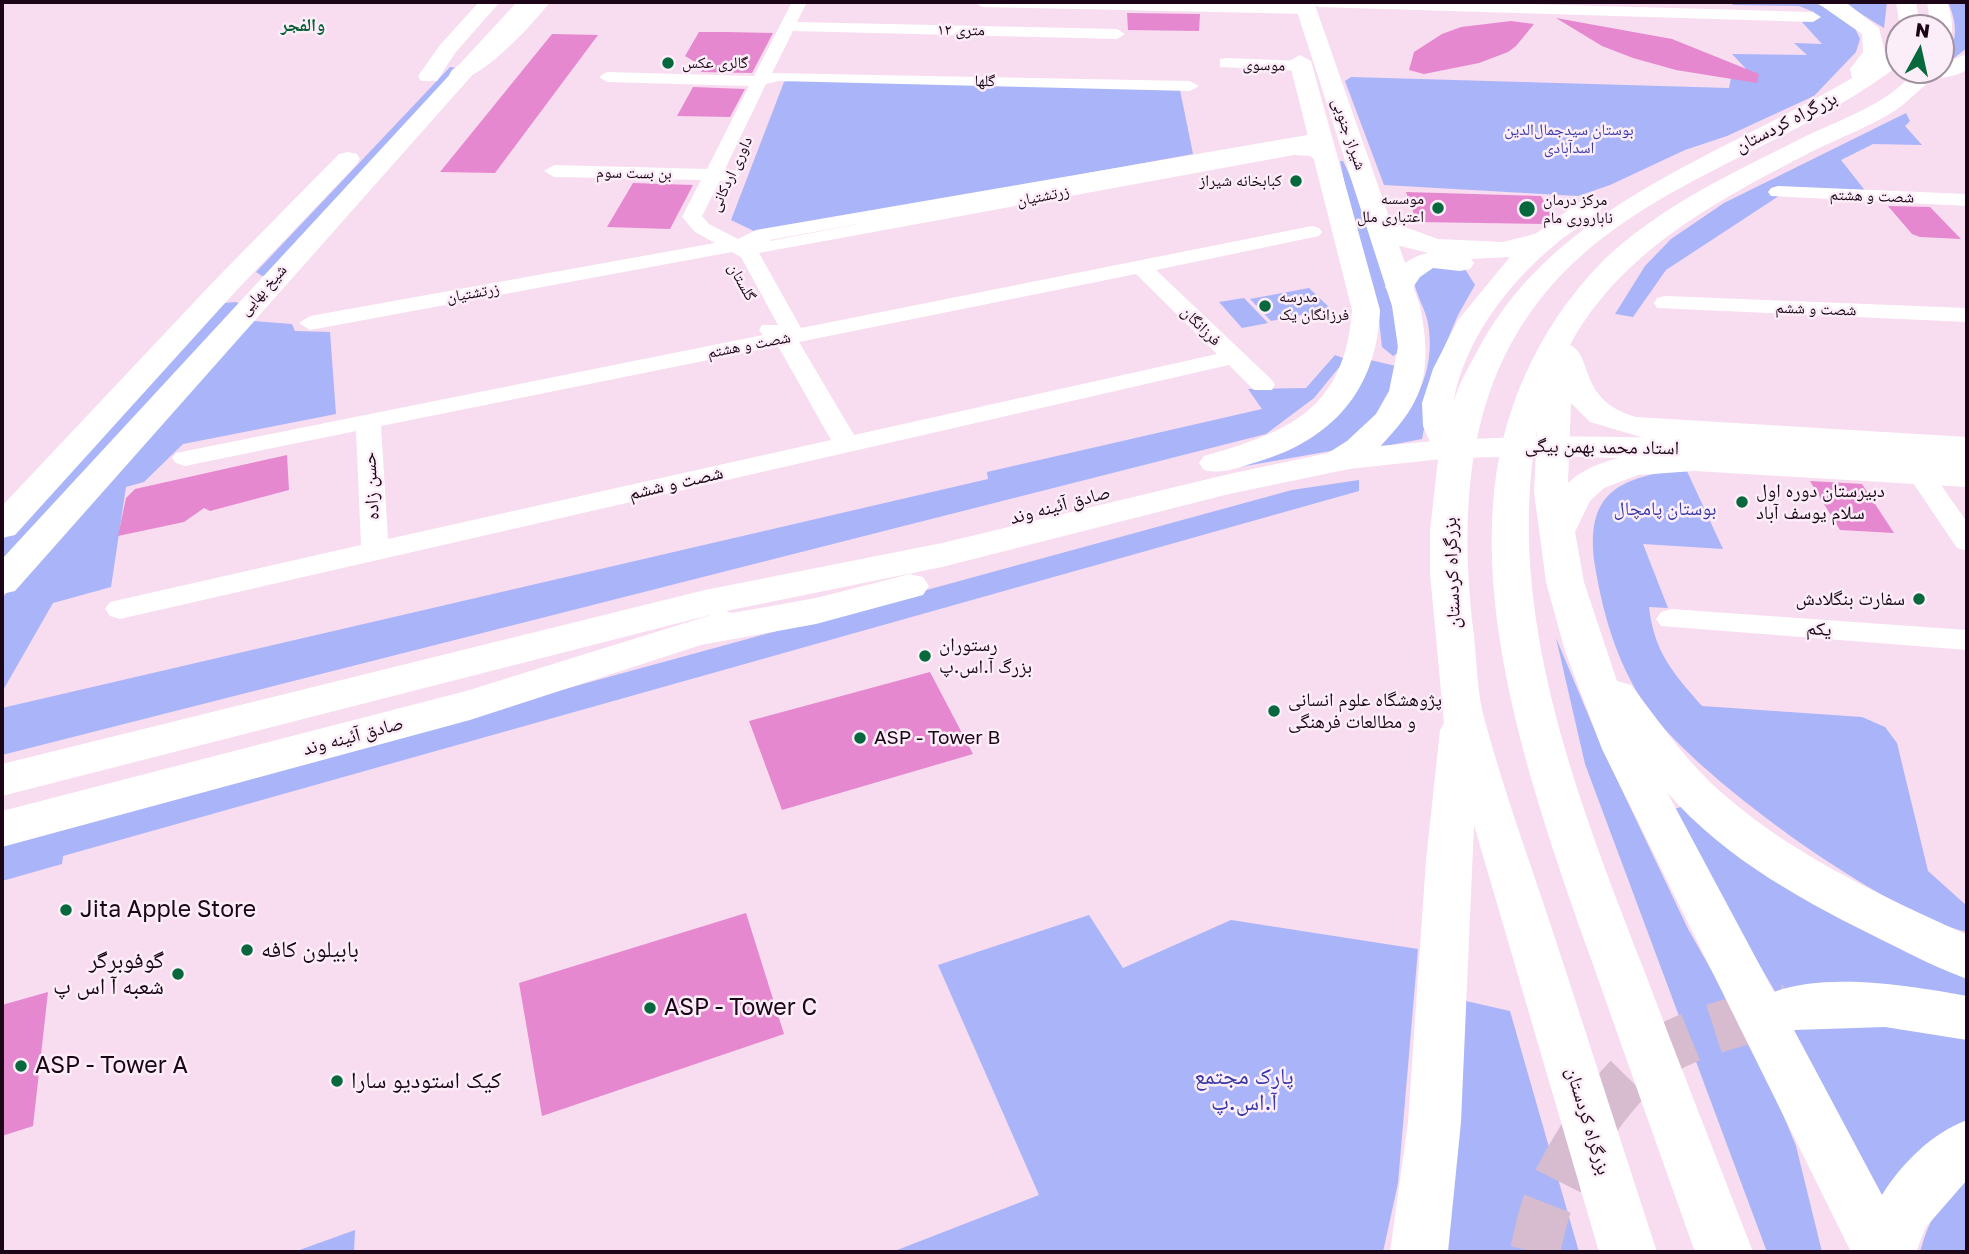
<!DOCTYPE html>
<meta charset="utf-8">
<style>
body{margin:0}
#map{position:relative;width:1969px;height:1254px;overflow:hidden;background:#f8dcf0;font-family:"Golos Text",sans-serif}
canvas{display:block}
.frame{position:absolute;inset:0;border:4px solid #1b0516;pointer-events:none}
.north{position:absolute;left:1885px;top:14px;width:70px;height:70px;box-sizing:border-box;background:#fceef8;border:2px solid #a2919e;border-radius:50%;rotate:8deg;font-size:19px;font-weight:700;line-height:28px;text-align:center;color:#1b0516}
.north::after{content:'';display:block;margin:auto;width:24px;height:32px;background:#08683d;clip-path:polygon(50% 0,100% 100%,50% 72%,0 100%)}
</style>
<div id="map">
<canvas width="1969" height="1254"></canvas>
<div class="frame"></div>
<div class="north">N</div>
</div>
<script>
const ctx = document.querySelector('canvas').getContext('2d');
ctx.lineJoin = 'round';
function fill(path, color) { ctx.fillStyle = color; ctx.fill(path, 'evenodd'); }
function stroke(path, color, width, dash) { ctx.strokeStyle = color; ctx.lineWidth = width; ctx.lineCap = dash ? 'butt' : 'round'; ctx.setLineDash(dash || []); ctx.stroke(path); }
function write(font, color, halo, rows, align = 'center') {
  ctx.font = font + ' "Golos Text","Noto Naskh Arabic",sans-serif'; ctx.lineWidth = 5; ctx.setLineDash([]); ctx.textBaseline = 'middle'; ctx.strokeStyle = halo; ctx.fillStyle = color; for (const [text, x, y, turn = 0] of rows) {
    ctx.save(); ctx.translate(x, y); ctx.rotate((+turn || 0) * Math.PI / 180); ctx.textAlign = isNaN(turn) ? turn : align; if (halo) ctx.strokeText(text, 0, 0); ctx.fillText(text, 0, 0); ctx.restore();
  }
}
fill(new Path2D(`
 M1730 2H1813L1836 12 1855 28 1860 39 1856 52 1814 96 1727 136 1685 150 1610 185 1578 196 1384 185 1345 81 1351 77 1729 88 1731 78 1749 72 1732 54 1807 55 1794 43 1822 44 1802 22 1814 12 1799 6 1733 5Z
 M1842 2H1887L1884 28Z
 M1948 2H1967V48L1941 68C1957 46 1959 27 1948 2Z
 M450 67 457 68 271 274 262 276 256 272Z
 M793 79 1180 90 1193 154 758 233 731 220 784 82Z
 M1906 113 1910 121 1905 126 1922 145 1873 144 1841 160 1867 193 1788 190 1666 270 1633 317 1615 314 1645 266 1671 239 1724 203Z
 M1340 161H1343C1367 211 1399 299 1398 353L1393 356 1382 347 1379 320 1353 225Z
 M1425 264 1465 269 1475 285 1458 315 1436 367 1422 439 1380 447C1412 411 1437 374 1428 323 1425 308 1416 295 1414 281Z
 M1309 288 1331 309 1271 321 1250 299Z
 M1244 298 1268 323 1242 328 1219 302Z
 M236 302 240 304 2 562V540L224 303Z
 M253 321 292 324 295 331 330 332 336 414 183 444 144 482 126 487 111 587 53 603 2 692V598Z
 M1335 355 1346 359 1314 398 1266 434 2 755V708L988 479 987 472 1262 409 1248 389 1306 388Z
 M1370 360 1396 366 1404 378 1353 447 1240 467 1261 456Z
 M1686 469 1723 549 1643 544 1668 608 1649 607C1654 652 1673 673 1702 706L1862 717 1885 727 1897 743 1928 871 1967 906V932C1887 915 1685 770 1642 700 1616 659 1603 614 1595 566 1584 492 1619 477 1686 469Z
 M1359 480V491L63 856 62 864 2 881V843L1292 490Z
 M1556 638 1603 750 1688 929 1756 1049 1796 1146 1822 1252H1767L1585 764Z
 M1690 804 1817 897 1967 975V1008L1942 1001 1776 993 1668 811Z
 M1089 915 1123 968 1231 920 1418 949 1398 1183 1383 1252H892L1039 1195 938 965Z
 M1466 1001 1510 1011 1579 1252H1443Z
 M1782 1020H1912L1967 1031V1127L1956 1131 1880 1205Z
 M1967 1179V1252H1920C1930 1218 1939 1201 1967 1179Z
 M355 1230 354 1252H294Z`), '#a9b5f8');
fill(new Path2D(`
 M1127 13 1200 14 1199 31 1128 30Z
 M1556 18 1672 39 1759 74 1757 83 1676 70 1633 58 1602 46Z
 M1511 21 1534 24 1516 46 1508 52 1479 63 1424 74 1409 70 1414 52 1442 34 1461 27Z
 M699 32H726L773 33 752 73 701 72 704 67 685 56Z
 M552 34 598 35 495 173 440 172Z
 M693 87 745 89 730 117 677 116Z
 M633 183 693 185 670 229 607 227Z
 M1406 192 1541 196 1553 218 1545 224 1417 222Z
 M1888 206 1930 207 1961 239 1920 237 1912 234Z
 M287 455 289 490 210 511 204 508 184 522 118 536 126 498 135 489Z
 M1810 481 1862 484 1894 533 1840 530Z
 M930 672 973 754 782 810 749 721Z
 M746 913 784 1034 542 1116 519 983Z
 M48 992 33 1126 2 1136V1005Z`), '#e588cf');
stroke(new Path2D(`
 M1535 1252C1539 1235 1542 1216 1549 1200 1570 1152 1616 1078 1662 1051 1700 1029 1747 1019 1789 1009`), '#d7bccf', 50, [50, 25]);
fill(new Path2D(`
 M792 2H807L797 22 1117 29 1125 34 1117 39 793 31 772 73 1190 81 1199 86 1190 91 779 81 766 84 725 169 737 171 740 175 737 179 720 181 702 216 709 224 738 239 756 230 1319 133 1328 138 1325 142 1310 145 1322 147 1334 161 1325 167 1310 156 1294 155 759 253 801 328 1312 226 1319 228 1322 232 1319 236 1156 270 1272 380 1275 385 1272 390H1254L1229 365 120 619 110 616 105 609 110 602 361 545 356 431 185 466 176 463 172 458 176 453 763 335 759 330 762 325H778L741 257 732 252 310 330 299 323 310 316 715 243 695 232 682 217 701 180 554 177 544 171 554 165 707 169 749 86 607 82 599 77 607 72 754 76ZM874 221 770 241V240ZM1136 274 1217 354 854 435 799 342ZM778 346 831 440 388 539 381 426Z
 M974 2 1307 4 1315 9 1307 14 982 7Z
 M1310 2H1460L1813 12 1821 17 1813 22 1318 7Z
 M1226 58 1301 61 1309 66 1301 71 1220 67V59Z
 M1778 186 1967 194V206L1771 196 1768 192 1771 188Z
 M1665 296 1967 308V322L1657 308 1654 303 1657 298Z
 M1920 466 1929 468 1967 522V551L1957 548 1907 474 1911 468Z
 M1671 609 1967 630V650L1661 626 1656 619 1661 612Z`), '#fff');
fill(new Path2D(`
 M517 2H537L15 591 2 594V559Z
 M1294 2H1314L1420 306C1432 368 1427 400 1380 446 1574 425 1772 444 1967 451V471L1560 456 1451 458 1349 469 1229 494 942 567 726 611 732 613 816 598 910 574 923 577 929 586 923 595 816 624 701 645 470 720 2 847V811L466 691 714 614 2 796V764L705 590 942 543 1229 474 1328 453 1347 441 1376 414 1389 391 1398 347 1392 306Z
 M1300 55 1311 61 1380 310C1377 390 1332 440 1257 462 1239 467 1222 475 1204 470L1199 463 1204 456C1289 432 1345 409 1352 310L1289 61Z
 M348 152 357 154 360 159 357 164 235 292 15 535 2 538V506L215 280 339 154Z`), '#fff');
fill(new Path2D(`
 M479 2H500L455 53 437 81H421L418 76 440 45Z
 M529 2H550C535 22 477 86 452 80L449 75 452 70 486 46Z
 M1816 2 1848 4 1879 28 1885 52 1892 43 1899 41V61L1895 68C1798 141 1674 174 1582 255 1468 356 1457 494 1474 636 1477 664 1477 694 1485 721 1504 792 1530 862 1553 932 1588 1039 1622 1145 1657 1252H1599L1474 825 1461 1122 1448 1252H1390L1408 1122 1426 860 1440 730 1444 723 1430 574V530L1438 460 1423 426 1422 403 1433 369 1458 320 1510 257 1471 259 1474 263 1470 269 1460 271 1433 268 1420 277 1409 293 1399 295 1389 293 1385 287C1397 268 1407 258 1428 253 1409 248 1379 243 1367 226L1371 220 1380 218 1438 239 1503 242 1535 234 1581 201H1599L1603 206C1593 221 1571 231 1557 243 1508 283 1464 340 1453 404 1459 382 1470 365 1480 346 1558 204 1721 156 1852 78L1850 69 1863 52 1862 34Z
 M1896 2H1916L1919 21 1916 28H1899V32L1896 28 1899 21Z
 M1927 2H1947C1952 15 1955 34 1948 46L1941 48V28H1931Z
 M1967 53V69C1956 79 1939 75 1928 83 1917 91 1908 102 1896 110 1871 126 1842 137 1815 150 1722 198 1622 249 1570 345 1594 356 1577 400 1636 417L1967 437V457L1651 440 1590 422 1571 403 1568 483C1619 435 1743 455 1807 458 1861 461 1914 463 1967 467V487L1694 471 1638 475 1604 488 1590 501 1575 532 1584 582 1617 681 1631 685C1657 719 1681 754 1712 784 1785 852 1878 894 1967 935V979C1940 969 1914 956 1888 943 1809 904 1725 860 1667 792L1774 992C1828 972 1911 986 1967 996V1040L1885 1027 1794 1030 1882 1195C1902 1163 1932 1133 1967 1120V1180L1926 1227 1916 1252H1851L1602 749 1565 651 1546 582 1534 492 1537 430C1504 613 1577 797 1642 965 1678 1061 1716 1156 1753 1252H1695C1660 1154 1625 1055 1590 956 1542 820 1482 651 1493 505 1499 414 1537 329 1601 263 1655 209 1732 173 1800 139 1840 119 1886 106 1916 70H1941V66Z`), '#fff');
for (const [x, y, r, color] of [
 [668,63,7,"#08683d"],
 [1296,181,7,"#08683d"],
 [1438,208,7,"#08683d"],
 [1527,209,9,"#08683d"],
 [1265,306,7,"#08683d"],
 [1742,502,7,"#08683d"],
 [1919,599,7,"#08683d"],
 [925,656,7,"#08683d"],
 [1274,711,7,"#08683d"],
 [860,738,7,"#08683d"],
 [66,910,7,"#08683d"],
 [247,950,7,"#08683d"],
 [178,974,7,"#08683d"],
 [650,1008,7,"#08683d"],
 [21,1066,7,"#08683d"],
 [337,1081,7,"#08683d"]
]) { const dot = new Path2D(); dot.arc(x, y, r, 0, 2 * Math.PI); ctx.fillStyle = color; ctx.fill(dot); stroke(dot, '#fceef8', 2.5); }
write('16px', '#1b0516', '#fceef8', [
 ["۱۲ متری",961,30,1],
 ["موسوی",1264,65,2],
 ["گلها",985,81,1],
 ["شیراز جنوبی",1349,134,71],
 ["بن بست سوم",634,173,1],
 ["داوری اردکانی",731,174,-65],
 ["زرتشتیان",1043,196,-11],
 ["شصت و هشتم",1872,196,2],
 ["گلستان",742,282,61],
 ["شیخ بهایی",263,290,-48],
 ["زرتشتیان",473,293,-10],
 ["شصت و ششم",1816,309,2],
 ["فرزانگان",1201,326,45],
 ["شصت و هشتم",749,345,-11]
]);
write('16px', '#1b0516', '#fceef8', [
 ["گالری عکس",682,63],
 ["کبابخانه شیراز",1282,181,"right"],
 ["موسسه",1424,199,"right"],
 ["اعتباری ملل",1424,217,"right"],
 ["مرکز درمان",1543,200],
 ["ناباروری مام",1543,218],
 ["مدرسه",1279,297],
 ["فرزانگان یک",1279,315]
], 'left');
write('16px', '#3838a6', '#fceef8', [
 ["بوستان سیدجمال‌الدین",1569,130],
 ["اسدآبادی",1569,148]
]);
write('bold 18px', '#095f37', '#fceef8', [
 ["والفجر",303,25]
]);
write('19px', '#1b0516', '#fceef8', [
 ["بزرگراه کردستان",1786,122,-27],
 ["استاد محمد بهمن بیگی",1602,447,1],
 ["شصت و ششم",676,483,-13],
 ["حسن زاده",371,486,-93],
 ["صادق آئینه وند",1060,505,-15],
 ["بزرگراه کردستان",1452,573,-92],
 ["یکم",1819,629,4],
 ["صادق آئینه وند",353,736,-15],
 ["بزرگراه کردستان",1588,1121,73]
]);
write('19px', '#1b0516', '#fceef8', [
 ["دبیرستان دوره اول",1756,491],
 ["سلام یوسف آباد",1756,513],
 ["سفارت بنگلادش",1905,599,"right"],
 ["رستوران",939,645],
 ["بزرگ آ.اس.پ",939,667],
 ["پژوهشگاه علوم انسانی",1288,700],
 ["و مطالعات فرهنگی",1288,722],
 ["ASP - Tower B",874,738]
], 'left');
write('19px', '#3838a6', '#fceef8', [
 ["بوستان پامچال",1665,509]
]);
write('23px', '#1b0516', '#fceef8', [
 ["Jita Apple Store",80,910],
 ["بابیلون کافه",261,950],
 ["گوفوبرگر",164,961,"right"],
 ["شعبه آ اس پ",164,987,"right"],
 ["ASP - Tower C",664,1008],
 ["ASP - Tower A",35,1066],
 ["کیک استودیو سارا",351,1081]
], 'left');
write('23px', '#3838a6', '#fceef8', [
 ["پارک مجتمع",1244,1077],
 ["آ.اس.پ",1244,1103]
]);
</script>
